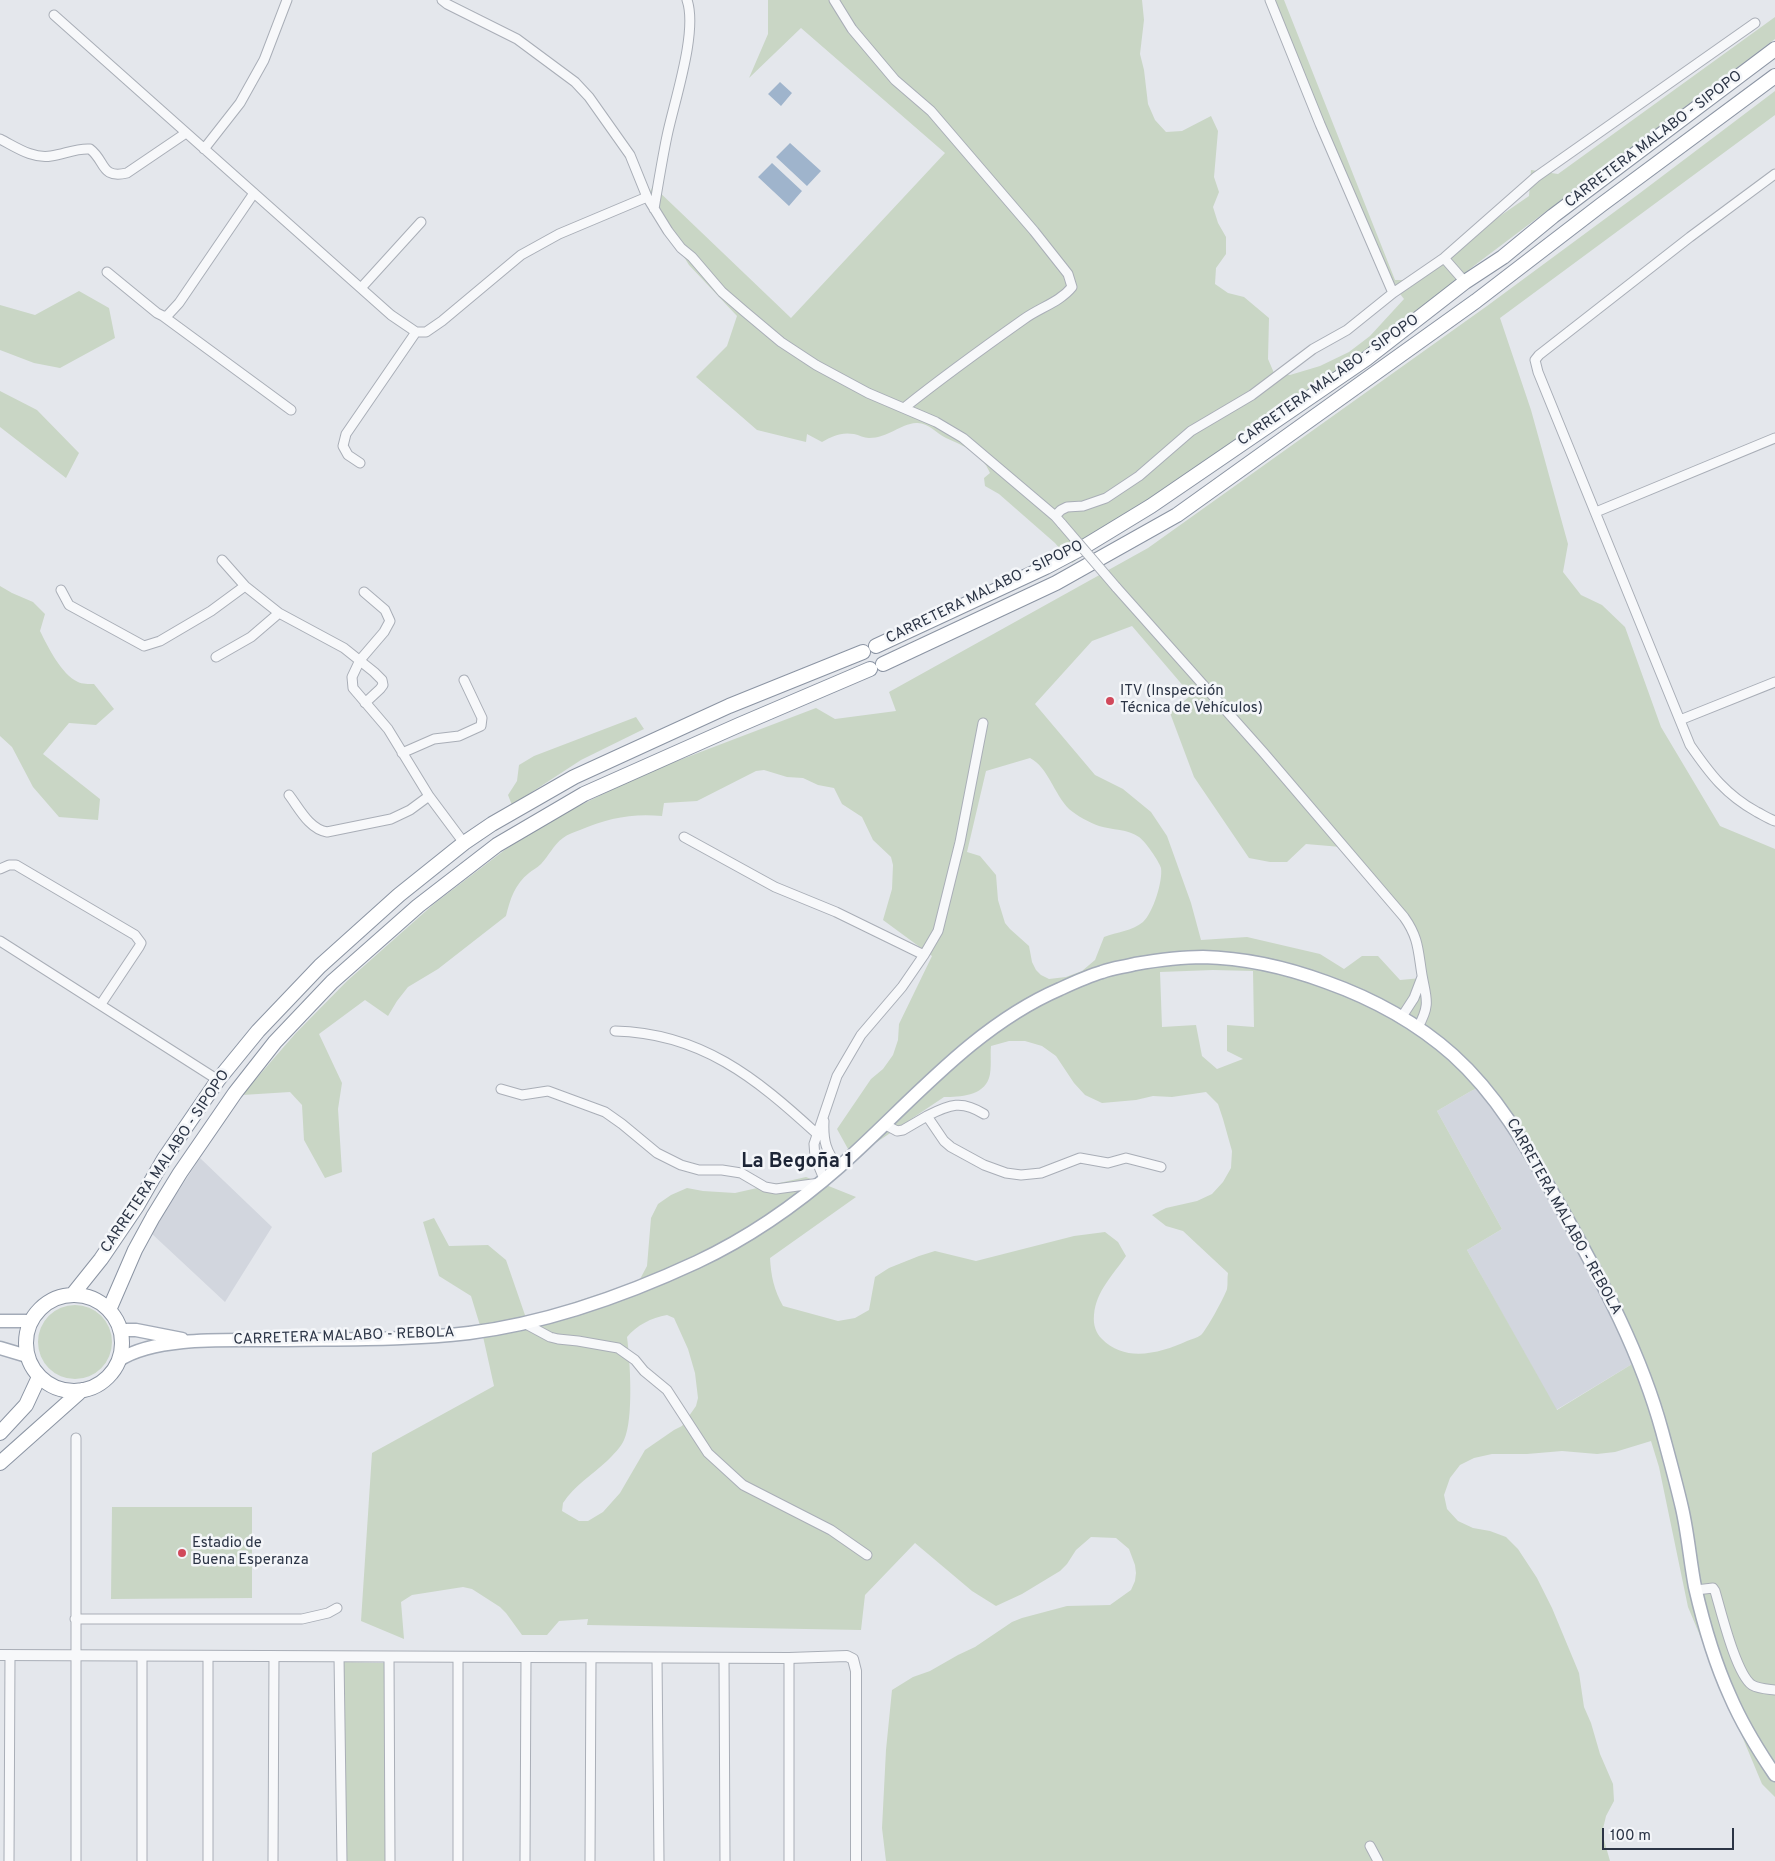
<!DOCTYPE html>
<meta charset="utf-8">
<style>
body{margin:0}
#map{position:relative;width:1775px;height:1861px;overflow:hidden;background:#e4e7ec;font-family:Overpass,sans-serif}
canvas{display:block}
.scale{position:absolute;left:1602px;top:1828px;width:132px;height:22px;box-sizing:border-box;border:2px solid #2b3445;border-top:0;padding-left:6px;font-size:15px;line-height:18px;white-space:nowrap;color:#2b3445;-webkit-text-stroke:4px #f4f6f9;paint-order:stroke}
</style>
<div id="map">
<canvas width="1775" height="1861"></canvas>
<div class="scale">100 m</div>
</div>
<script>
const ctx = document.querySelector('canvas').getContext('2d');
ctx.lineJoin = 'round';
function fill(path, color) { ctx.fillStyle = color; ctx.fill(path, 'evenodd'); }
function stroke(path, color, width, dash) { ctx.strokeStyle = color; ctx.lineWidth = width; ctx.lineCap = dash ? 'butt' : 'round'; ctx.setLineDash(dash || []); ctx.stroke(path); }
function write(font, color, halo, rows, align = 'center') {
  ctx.font = font + ' Overpass,sans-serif'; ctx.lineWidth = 5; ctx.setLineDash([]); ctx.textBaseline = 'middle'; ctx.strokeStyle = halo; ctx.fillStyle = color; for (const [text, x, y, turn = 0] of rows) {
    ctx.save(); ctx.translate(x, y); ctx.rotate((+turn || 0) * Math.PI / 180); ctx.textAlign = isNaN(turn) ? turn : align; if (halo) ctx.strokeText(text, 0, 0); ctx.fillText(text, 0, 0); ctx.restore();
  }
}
fill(new Path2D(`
 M1484 1085 1527 1146 1637 1361 1556 1410 1467 1250 1502 1229 1437 1111 1471 1091Z
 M200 1158 272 1227 225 1302 151 1233Z`), '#d2d6de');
fill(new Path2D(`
 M768 0H1142L1144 20 1140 54 1144 70 1148 104 1155 120 1166 132 1182 131 1211 116 1218 131 1214 177 1219 192 1213 207 1218 223 1226 237V254L1216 268 1215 284 1228 293 1244 297 1269 318 1268 359 1274 373 1290 375 1320 366 1349 352 1370 336 1404 299 1379 267 1266 0H1284L1395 280H1407L1529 196 1531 170 1558 174 1775 17V39L1475 265 1360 356 1202 477 1072 563 1055 543 999 494 985 486 984 478 990 473C982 453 964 446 946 438 936 433 928 422 916 423 900 424 888 438 869 438 864 438 859 435 854 434 840 432 833 436 822 442L807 434 806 442 757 430 696 377 727 346 737 316 689 265 647 197 653 186 791 318 945 153 801 28 749 78 768 34Z
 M1775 91V115L1500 318 1531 410 1568 544 1563 572 1581 595 1602 605 1625 627 1661 727 1720 826 1775 849V1797L1762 1784 1688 1607 1659 1467 1651 1441 1615 1452 1597 1454 1562 1451 1527 1454H1492L1474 1458 1460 1465 1450 1478 1444 1495 1447 1509 1458 1521 1473 1528 1490 1531 1506 1537 1518 1549 1537 1578 1552 1608 1579 1673 1584 1707 1591 1723 1600 1754 1613 1784 1614 1801 1606 1816 1602 1833 1610 1861H886L882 1828 886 1750 892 1690 913 1677 930 1671 958 1655 975 1647 1012 1622 1022 1618 1067 1606 1110 1605 1131 1590 1135 1581 1136 1573 1135 1565 1129 1549 1116 1538 1091 1537 1076 1550 1067 1564 1060 1571 1022 1594 996 1606 972 1591 915 1543 865 1595 861 1630 587 1625 588 1619 559 1621 547 1635H522L506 1613 500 1607 472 1589 463 1587 412 1595 401 1602 404 1639 361 1621 372 1453 494 1386 482 1332 471 1296 439 1276 423 1222 434 1218 449 1246 488 1245 506 1260 526 1318 639 1281 647 1266 651 1218 658 1204 671 1195 687 1188 703 1191 735 1193 806 1177 856 1197 770 1258C771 1276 774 1290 783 1306L838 1321 855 1318 869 1310 875 1277 889 1268 919 1256 935 1251 976 1261 1074 1236 1105 1232 1118 1242 1126 1256C1113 1275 1096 1291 1094 1315 1093 1325 1096 1333 1102 1339 1125 1363 1161 1353 1187 1341 1191 1339 1197 1338 1201 1335 1206 1331 1225 1296 1227 1289 1228 1284 1227 1278 1228 1273L1183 1231 1166 1226 1152 1215 1166 1208 1197 1201 1212 1194 1223 1182 1231 1168 1232 1151 1223 1119 1218 1104 1206 1092 1172 1097 1153 1096 1136 1100 1102 1103 1085 1095 1074 1083 1056 1056 1042 1046 1025 1041H1009L991 1046C990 1055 992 1069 989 1078 983 1096 960 1097 944 1097L853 1158 837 1129 871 1079 883 1069 893 1055 898 1040 899 1024 932 956 883 920 892 889 893 865 891 857 873 840 862 817 842 804 834 788 818 785 803 778 787 777 764 770 756 771 697 801 664 803 662 816C633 813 607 818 580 830 575 832 568 834 563 838 553 845 549 856 541 864 537 868 532 870 529 873 515 884 510 899 506 916L438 969 408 987 397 1001 388 1016 365 1000 319 1034 342 1083 338 1109 342 1172 325 1178 304 1140 302 1105 290 1092 242 1095 295 1034 347 981 435 903 506 849 554 818 648 772 816 708 835 719 896 711 889 692 1148 548 1487 306 1640 193ZM1132 626 1191 695 1170 713 1194 777 1249 858 1270 862H1287L1306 844 1341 847 1406 920 1422 978 1400 980 1378 956H1362L1344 969 1320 954 1247 937 1201 940 1191 903 1167 836 1151 812 1123 789 1095 775 1035 704 1092 641ZM1030 758C1048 767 1054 794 1069 809 1077 816 1089 822 1099 826 1112 830 1128 829 1139 837 1145 841 1159 861 1161 868 1163 881 1153 913 1143 922 1132 931 1117 932 1104 937L1095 960 1082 971 1066 977 1049 979 1041 975 1036 970 1032 962 1029 946 1010 929 1005 923 998 900 996 875 980 856 967 852 986 771ZM1213 970 1253 971 1254 1027 1227 1025V1051L1243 1059 1217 1069 1202 1056 1196 1025 1162 1027 1160 972ZM1484 1085 1617 1316 1637 1361 1557 1410 1467 1250 1502 1229 1437 1111 1471 1091ZM667 1315 674 1318 688 1349 695 1373 698 1398 696 1406 682 1426 674 1430 645 1450 620 1493 603 1512 588 1521H579L562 1511 563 1503C575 1485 592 1475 607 1461 613 1455 621 1447 624 1440 634 1419 630 1360 627 1337 637 1325 651 1318 667 1315Z
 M79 291 109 308 115 338 60 368 34 363 0 350V305L35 315Z
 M0 391 37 410 79 453 66 478 0 427Z
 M0 586 12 593 33 602 45 614 40 631C48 647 61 674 78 682 82 684 89 684 94 684L114 709 96 725 69 723 43 754 100 799 98 820 59 817 33 787 12 747 0 736Z
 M636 717 644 729 581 760 512 805 508 795 517 781 519 765 534 756Z
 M38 1342a37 37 0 1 1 74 0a37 37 0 1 1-74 0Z
 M112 1507H252V1598L111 1599Z
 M341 1662 385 1663 386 1861H342Z`), '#c9d6c5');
fill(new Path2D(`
 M780 82 792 93 781 106 768 94Z
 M790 143 821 171 807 186 776 157Z
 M772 163 802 191 789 206 758 177Z`), '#9fb4cc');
const minor = new Path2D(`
 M442 0 447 4 517 39 575 82 589 97 630 155 647 197 668 231 681 248 692 257 722 292 744 311 781 342 816 365 868 393 936 422 963 438 1055 516
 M834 0 852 29 895 80 931 111 1034 231 1068 274 1072 287C1060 302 1039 308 1024 319 983 348 944 376 904 408
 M1270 0 1320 124 1393 293
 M54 15 391 315 416 332H426L442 321 521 255 559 234 647 197
 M0 139C16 147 32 159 51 156 65 154 76 148 90 149 106 161 100 179 127 173L186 133
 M204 149 240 103 264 60 287 0
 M1775 174 1690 237 1539 355 1535 360 1538 372 1690 745C1710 774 1726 795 1757 812 1763 815 1769 819 1775 821
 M654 209C658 185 662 160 667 136 674 102 698 32 687 0
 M1444 258 1465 282
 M107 272 157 313 163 316H167L179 303 254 193
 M361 288 421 222
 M163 316 291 410
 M360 463 348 455 343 446 346 434 416 332
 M1596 512 1775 438
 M1062 524 1055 516 1061 510 1067 507 1083 506 1106 498 1139 476 1191 431 1252 395 1313 349 1347 330 1393 293 1444 258 1536 177 1755 23
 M222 560 245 586 279 613 344 648 374 672 382 680 383 685 380 689 365 703
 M1116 587 1263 752 1404 917C1419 938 1418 951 1422 975 1426 998 1431 1004 1418 1027
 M61 590 69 605 144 646 160 641 211 611 245 586
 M364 592 385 610 390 621 384 632 360 660 352 677 353 688 388 729 429 796 464 843
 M216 657 251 637 279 613
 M1680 720 1775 682
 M402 753 434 739 459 736 481 726 482 718 464 680
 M289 795C299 808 309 829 327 832L391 819 410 810 429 796
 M684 837 775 887 836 912 924 955
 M0 869 9 865H16L135 935 141 943 139 947 101 1004
 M0 941 218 1080
 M1401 1018 1414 998 1422 977
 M615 1031C701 1033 756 1078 816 1133
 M501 1089 522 1095 548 1091 605 1112 622 1124 657 1153 681 1165 699 1170H722L741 1173 765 1187 776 1189 820 1183
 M927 1116C950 1104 962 1100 984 1114
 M824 1121C823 1140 826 1153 839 1167
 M884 1124 897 1131 903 1130 927 1116 944 1141 951 1147 984 1165 1006 1173 1021 1175 1041 1173 1080 1158 1108 1163 1126 1158 1161 1167
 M824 1179 815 1157 814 1144 837 1076 861 1035 902 987 924 955 938 931 960 842 983 723
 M524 1323 550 1337 558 1339 578 1341 618 1348 635 1360 644 1371 667 1390 708 1453 743 1485 831 1530 867 1555
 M1696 1590 1713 1588 1715 1591C1721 1611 1736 1674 1752 1685 1759 1689 1767 1689 1775 1690
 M75 1619H302L328 1613 337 1608
 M339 1657 342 1861
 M389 1657 390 1861
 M458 1657V1861
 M657 1658 659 1861
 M724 1658 725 1861
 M1370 1846 1378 1861
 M9 1861 10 1655
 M76 1861V1438
 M142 1861V1656
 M208 1861V1656
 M273 1861 274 1656
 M525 1861 526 1657
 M590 1861 591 1658
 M789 1861V1658`);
const tertiary = new Path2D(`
 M0 1655 789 1658 847 1656 853 1659 856 1671V1861`);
const primary = new Path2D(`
 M0 1321H31
 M121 1330H136L182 1339
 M0 1348 27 1356
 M119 1360C159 1334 240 1341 287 1340 348 1339 409 1340 469 1333 548 1323 626 1295 697 1262 748 1238 797 1204 839 1167 909 1105 972 1027 1060 989 1073 983 1088 976 1102 972 1113 968 1124 967 1135 964 1158 960 1181 957 1203 957 1244 958 1288 968 1326 982 1371 998 1417 1023 1453 1055 1502 1099 1532 1157 1564 1213 1603 1283 1641 1354 1662 1431 1669 1457 1676 1482 1682 1508 1688 1534 1690 1561 1695 1587 1703 1622 1715 1663 1730 1696 1742 1724 1758 1750 1775 1775`);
const trunk = new Path2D(`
 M876 646 1046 567 1082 548 1151 506 1366 359 1465 282 1503 257 1553 216 1775 49
 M883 664 1056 583 1177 515 1476 301 1601 205 1775 76
 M73 1294 101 1259 137 1206 164 1159 218 1080 258 1031 320 966 399 895 464 843 492 824 574 777 729 706 863 652
 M26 1343a48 48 0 1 1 96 0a48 48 0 1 1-96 0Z
 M109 1310 135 1250 153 1217 180 1173 235 1093 275 1042 332 982 418 906 497 845 584 794 739 725 870 669
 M0 1433 26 1405 39 1377
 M0 1463 82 1390`);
stroke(minor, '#a9aeb7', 11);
stroke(tertiary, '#a9aeb7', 12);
stroke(primary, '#a3abb8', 15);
stroke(trunk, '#8b94a3', 16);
stroke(minor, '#f7f8fa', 9);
stroke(tertiary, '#f7f8fa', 10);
stroke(primary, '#fff', 12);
stroke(trunk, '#fff', 14);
const minorBridge = new Path2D(`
 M1062 524 1116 587`);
stroke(minorBridge, '#a9aeb7', 11, []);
stroke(minorBridge, '#f7f8fa', 9);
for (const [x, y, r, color] of [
 [1110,701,5,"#d1495b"],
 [182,1553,5,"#d1495b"]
]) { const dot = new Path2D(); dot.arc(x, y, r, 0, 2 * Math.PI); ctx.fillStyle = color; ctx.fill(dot); stroke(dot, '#f4f6f9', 2); }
write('15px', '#2b3445', '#f4f6f9', [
 ["CARRETERA MALABO - SIPOPO",1654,140,-37],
 ["CARRETERA MALABO - SIPOPO",1329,381,-35],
 ["CARRETERA MALABO - SIPOPO",985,593,-26],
 ["CARRETERA MALABO - SIPOPO",166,1162,-56],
 ["CARRETERA MALABO - REBOLA",1563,1217,61],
 ["CARRETERA MALABO - REBOLA",344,1337,-2]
]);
write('15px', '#2b3445', '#f4f6f9', [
 ["ITV (Inspección",1120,692],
 ["Técnica de Vehículos)",1120,709],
 ["Estadio de",192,1544],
 ["Buena Esperanza",192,1561]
], 'left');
write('bold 20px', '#1d2536', '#f4f6f9', [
 ["La Begoña 1",797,1163]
]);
</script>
